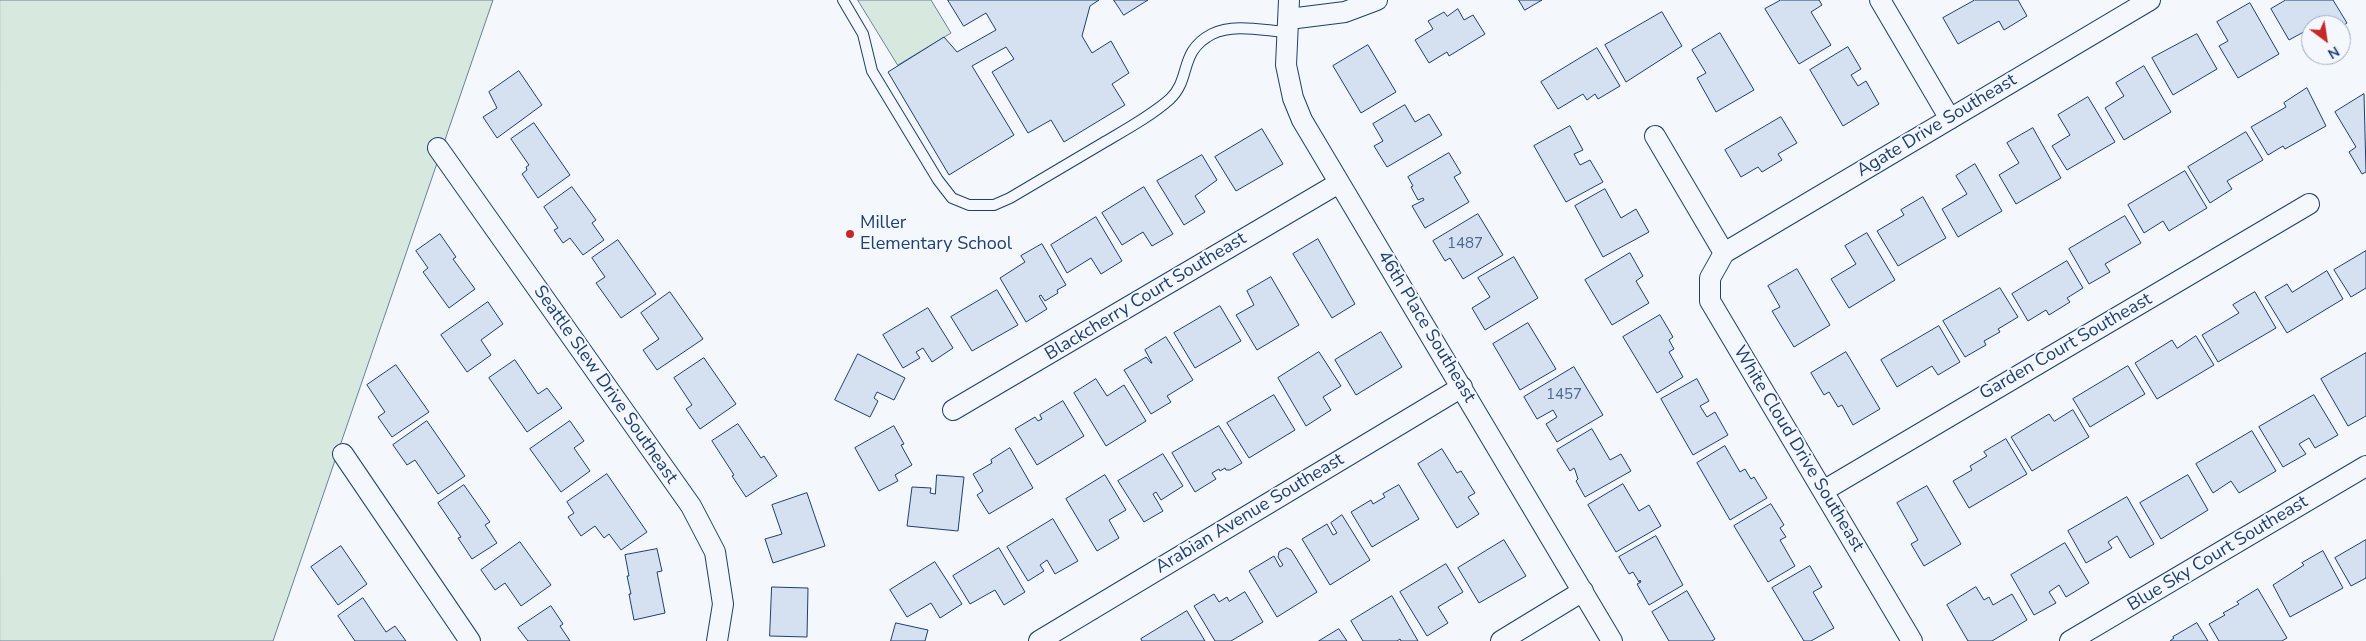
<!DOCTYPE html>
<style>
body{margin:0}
#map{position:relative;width:2366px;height:641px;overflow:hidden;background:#f4f7fb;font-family:"Nunito Sans",sans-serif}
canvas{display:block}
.north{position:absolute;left:2301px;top:15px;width:50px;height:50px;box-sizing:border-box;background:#f4f7fb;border:1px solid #9eadc5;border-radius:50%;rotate:149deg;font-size:14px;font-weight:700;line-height:20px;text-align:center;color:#1d3f73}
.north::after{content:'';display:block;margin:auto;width:18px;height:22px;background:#c62828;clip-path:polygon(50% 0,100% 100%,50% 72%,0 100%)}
</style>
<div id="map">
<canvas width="2366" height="641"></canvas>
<div class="north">N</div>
</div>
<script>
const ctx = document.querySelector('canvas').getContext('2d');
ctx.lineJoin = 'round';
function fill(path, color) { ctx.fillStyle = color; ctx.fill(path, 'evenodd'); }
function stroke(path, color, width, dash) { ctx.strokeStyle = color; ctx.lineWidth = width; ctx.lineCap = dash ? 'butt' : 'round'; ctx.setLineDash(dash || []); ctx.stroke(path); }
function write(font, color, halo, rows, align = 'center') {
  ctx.font = font + ' "Nunito Sans",sans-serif'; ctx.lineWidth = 4; ctx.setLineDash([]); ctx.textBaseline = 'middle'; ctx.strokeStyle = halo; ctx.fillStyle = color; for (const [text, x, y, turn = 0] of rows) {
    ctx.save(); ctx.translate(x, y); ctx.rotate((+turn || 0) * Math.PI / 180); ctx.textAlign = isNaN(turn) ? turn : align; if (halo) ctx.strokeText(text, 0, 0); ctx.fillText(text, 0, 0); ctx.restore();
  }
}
const green = new Path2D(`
 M0 0H493L273 641H0Z
 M858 0H931L951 33 898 65Z`);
fill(green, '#d7e8df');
stroke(green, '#687fa3', 1);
const building = new Path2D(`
 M948 0H1099L1090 6 1082 36 1092 53 1111 41 1129 73 1112 84 1125 105 1064 142 1051 120 1028 133 992 72 1014 59 1006 47 972 66 1014 135 949 175 888 72 944 37 957 52 996 30 986 13 964 26Z
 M1114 0H1148L1124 15Z
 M1519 0H1542L1525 10Z
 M1781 0H1819L1822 5 1811 12 1831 45 1799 64 1765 9Z
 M1975 0H2018L2027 16 2004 30 1999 21 1958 44 1943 18Z
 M2286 0H2333L2347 23 2341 27V25H2311V28L2289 40 2271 9Z
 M2250 3 2279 54 2238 78 2219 46 2228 41 2217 22Z
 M1458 9 1464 20 1473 15 1485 34 1449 56 1447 52 1429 63 1415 40 1433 29 1428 21 1444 12 1447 16Z
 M1662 12 1682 46 1626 82 1605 45Z
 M1720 33 1754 90 1716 112 1697 78 1706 73 1692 50Z
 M2197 34 2217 69 2173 95 2152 58Z
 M1368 45 1396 92 1361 113 1333 66Z
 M1848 47 1861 69 1851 75 1858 86 1866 81 1879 104 1843 126 1810 70Z
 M1597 48 1620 86 1598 99 1595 94 1587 100 1583 94 1558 109 1541 82Z
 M2144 66 2171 112 2124 140 2105 108 2124 96 2116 83Z
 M519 71 542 105 497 138 483 117 497 108 489 92Z
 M2307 88 2326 126 2285 149 2283 146 2268 155 2251 127 2286 107 2284 103Z
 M2364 94 2366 172 2362 174 2349 152 2356 147 2335 112Z
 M2088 97 2115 142 2067 170 2052 146 2070 135 2058 115Z
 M1405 105 1415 122 1429 114 1442 135 1387 167 1374 146 1383 141 1373 124Z
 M1781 117 1797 143 1778 154 1782 160 1762 172 1758 167 1741 177 1725 150Z
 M534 123 570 175 538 198 522 174 527 170 526 167 529 165 511 139Z
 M1570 126 1583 150 1574 154 1580 165 1590 160 1603 182 1566 202 1534 146Z
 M2033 128 2061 178 2016 204 1999 175 2019 163 2007 143Z
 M1262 129 1283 164 1236 191 1215 157Z
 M2246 132 2263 160 2227 181 2232 189 2210 203 2188 167Z
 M1449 153 1461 173 1454 177 1469 202 1425 228 1412 206 1424 200 1423 198 1418 200 1411 187 1413 186 1408 177Z
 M1202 155 1217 180 1195 196 1205 212 1184 225 1157 181Z
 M1975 164 2002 211 1958 237 1942 209 1967 194 1956 176Z
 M2185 171 2207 208 2169 231 2163 221 2144 233 2128 205Z
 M572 187 596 220 592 223 604 240 583 255 570 238 563 243 554 230 558 228 544 207Z
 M1144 187 1173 234 1152 246 1143 232 1122 245 1102 213Z
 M1605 189 1621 218 1636 209 1649 232 1603 257 1575 206Z
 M1923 197 1946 238 1898 266 1877 231 1904 215 1901 210Z
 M1478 214 1503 255 1463 279 1450 258 1445 261 1433 241Z
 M2125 216 2141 243 2105 264 2110 272 2089 284 2069 249Z
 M1096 217 1122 261 1101 274 1091 258 1067 273 1051 245Z
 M1867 233 1895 280 1849 308 1831 279 1856 264 1845 246Z
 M440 234 456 257 453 259 475 289 449 308 423 272 428 268 416 251Z
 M1318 239 1355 304 1332 318 1293 254Z
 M618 240 656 294 621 318 596 283 605 277 592 258Z
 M1042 244 1066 285 1057 290 1058 293 1045 301 1041 295 1039 296 1047 309 1026 322 1000 278 1025 262 1021 256Z
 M2366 251V288L2351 297 2334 270Z
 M1630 253 1643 276 1636 281 1649 303 1612 325 1585 280Z
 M1514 257 1538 298 1485 330 1472 308 1490 297 1478 278Z
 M2067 261 2083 288 2067 298 2070 302 2049 315 2046 310 2028 321 2012 294Z
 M1797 269 1830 325 1794 347 1772 311 1780 307 1768 286Z
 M2327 271 2343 299 2287 333 2265 297 2287 284 2292 292Z
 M1271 277 1299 325 1257 350 1236 315 1254 305 1247 291Z
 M2000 288 2018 317 1998 329 2000 332 1984 341 1986 345 1965 357 1943 321Z
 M997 290 1018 325 972 351 951 317Z
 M670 292 703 339 657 370 643 350 659 339 641 313Z
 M2255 292 2276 328 2218 362 2202 335 2239 313 2233 305Z
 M488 302 503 324 481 340 491 355 467 372 441 335Z
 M1220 306 1241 341 1195 368 1174 333Z
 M928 308 953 348 932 362 923 348 916 352 920 358 903 368 883 335Z
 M1660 315 1673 337 1669 340 1674 349 1669 352 1683 377 1657 393 1623 337Z
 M1528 323 1556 369 1520 390 1493 344Z
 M1939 326 1960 362 1938 375 1932 366 1897 387 1881 360Z
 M1381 332 1402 367 1356 395 1335 360Z
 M2196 336 2214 365 2157 399 2135 363 2172 340 2177 348Z
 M1166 337 1193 380 1167 396 1171 402 1151 414 1124 370 1146 357 1151 363H1152L1145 350Z
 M1319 352 1341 386 1323 397 1331 410 1306 426 1278 378Z
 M1846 352 1880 409 1853 425 1842 405 1838 407 1829 392 1824 395 1811 373Z
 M2366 353V416L2348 426 2321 379Z
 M858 354 905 378 894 400 877 392 874 398 878 401 870 417 835 400Z
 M704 358 736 404 700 429 686 409 692 405 674 378Z
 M515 360 538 394 547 388 562 408 527 432 489 378Z
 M396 365 429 412 392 437 378 417 385 412 367 385Z
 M2128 366 2145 394 2090 427 2073 399Z
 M1574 367 1603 415 1557 442 1546 424 1557 417 1553 410 1537 419 1524 397Z
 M1096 379 1107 396 1124 385 1146 421 1106 446 1074 393Z
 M1697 379 1709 401 1700 406 1707 417 1715 412 1728 435 1693 455 1661 399Z
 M1274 395 1295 430 1249 458 1227 423Z
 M2314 395 2338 435 2315 448 2309 438 2299 444 2306 454 2283 467 2259 427Z
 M1063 401 1084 436 1037 465 1015 429 1035 417 1038 421 1042 419 1040 415Z
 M2073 410 2089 437 2032 471 2011 437 2049 414 2054 421Z
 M427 421 465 476 438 494 415 460 407 465 393 445Z
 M570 421 584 441 574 448 590 471 561 492 530 449Z
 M738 424 761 458 764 456 777 476 746 497 732 476 734 475 712 441Z
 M894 426 904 444 901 445 912 465 895 475 898 481 879 491 855 448Z
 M1219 426 1242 463 1230 470H1226L1225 468 1220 471 1219 469 1212 473 1216 479 1195 492 1172 453Z
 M1592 429 1610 460 1621 454 1631 471 1585 497 1576 481 1578 479 1575 470 1574 468 1570 471 1557 450Z
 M2252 431 2276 471 2239 493 2231 481 2213 493 2196 464Z
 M2006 439 2027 474 1969 508 1953 481 1972 470 1970 466 1987 456 1984 452Z
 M1725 446 1740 472 1745 469 1751 479 1754 477 1767 498 1730 520 1697 463Z
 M1010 448 1033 488 989 514 977 495 983 491 973 474 992 463 991 460Z
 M1442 449 1457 473 1461 471 1475 493 1468 497 1479 514 1457 528 1418 464Z
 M1163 454 1183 486 1161 500 1156 492 1153 494 1163 511 1144 522 1118 481Z
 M607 474 647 532 621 550 609 534 604 538 595 526 581 536 568 517 574 513 567 502Z
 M937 475 964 477 958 531 907 526 912 487 931 488 930 493 935 494Z
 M1105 475 1126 510 1109 520 1119 538 1097 551 1066 499Z
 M2188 475 2208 510 2161 539 2140 503Z
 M1623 484 1639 511 1649 505 1661 526 1616 552 1588 505Z
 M464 485 490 522 485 525 497 543 472 559 458 538 461 537 438 503Z
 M1399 485 1419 519 1372 547 1351 512 1371 500 1373 504 1385 497 1383 494Z
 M1927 486 1961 544 1924 566 1911 544 1918 540 1897 503Z
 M807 493 825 546 773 563 765 539 782 534 772 505Z
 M2127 497 2154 544 2130 558 2117 536 2108 542 2112 548 2086 563 2068 531Z
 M1771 504 1784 525 1780 528 1786 537 1780 540 1795 566 1768 582 1734 526Z
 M1342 515 1370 560 1330 585 1302 539 1327 524 1333 535 1337 533 1331 523Z
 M1053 519 1078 561 1055 574 1047 560 1040 565 1044 571 1028 581 1007 547Z
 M1656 536 1683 585 1649 605 1637 584 1641 582 1640 580 1639 582 1633 572 1629 574 1619 557Z
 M1504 540 1526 576 1479 603 1458 568Z
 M2366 540V578L2351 586 2335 558Z
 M520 542 551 585 521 606 505 583 495 590 481 570Z
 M2065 543 2089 583 2066 597 2059 585 2049 592 2056 603 2034 615 2011 575Z
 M341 546 367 584 338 605 311 567Z
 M999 548 1025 592 1004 605 995 590 970 604 953 576Z
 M1287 548 1291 550 1317 592 1277 617 1249 571 1274 556 1280 567 1283 565 1278 557 1279 552Z
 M657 549 662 571 657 572 665 613 634 620 629 594H631L627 576H629L625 555Z
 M2323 551 2343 588 2290 617 2273 585 2304 565 2302 563Z
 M935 562 962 604 940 618 931 603 907 617 890 590Z
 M1446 564 1463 592 1438 607 1448 623 1427 636 1400 592Z
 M1810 566 1822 587 1813 592 1834 628 1811 641H1804L1772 588Z
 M772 587 808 588 807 637 770 636Z
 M1976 587 1984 600 1989 597 1993 605 2012 594 2027 620 1992 641H1968L1947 605Z
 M2258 589 2287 638 2282 641H2219L2209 624 2225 615 2223 613 2239 604 2237 602Z
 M1687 591 1715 639 1712 641H1669L1652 612Z
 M1245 592 1263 622 1231 641H1215L1194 606 1214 594 1219 602 1227 597 1229 601Z
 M1392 596 1418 641H1401L1400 639 1397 641H1363L1351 621Z
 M363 598 386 632 395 626 406 641H355L338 616Z
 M551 606 563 624 560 626 570 641H528L518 628Z
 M1187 611 1205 641H1142L1141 639Z
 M896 623 928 630 925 641H891Z
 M2197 623 2208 641H2170L2174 638 2173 637Z
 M1339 629 1347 641H1319Z`);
fill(building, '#d5e0f0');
stroke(building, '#1d3f73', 1);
const lane = new Path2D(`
 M843 0 863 34 872 71 938 180 952 198 969 205H994L1010 198C1041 180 1072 161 1103 143 1125 130 1151 116 1170 99 1192 78 1178 52 1212 34 1234 23 1265 31 1288 32`);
const street = new Path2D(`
 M1289 0 1286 65 1293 98 1302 120 1612 641
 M1880 0 1950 119
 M1289 19 1345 12 1377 0
 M1655 136 1724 253
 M438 148 691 506 715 552 723 604 717 641
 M1724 253 2150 0
 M1724 253 1710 278V301L1912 641
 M953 410 1339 183
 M343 454 470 641
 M1823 491 2309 204
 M1039 641 1462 387
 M1501 641 1583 591
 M2070 641 2366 466`);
stroke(lane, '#1d3f73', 12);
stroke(street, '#1d3f73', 22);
stroke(lane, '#f4f7fb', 10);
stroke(street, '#f4f7fb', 20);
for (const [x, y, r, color] of [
 [850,234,5,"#c62828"]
]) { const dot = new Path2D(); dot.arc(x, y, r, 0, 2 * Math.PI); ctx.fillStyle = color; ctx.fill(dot); stroke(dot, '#f4f7fb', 2); }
write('15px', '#4b6792', null, [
 ["1487",1465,244],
 ["1457",1564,395]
]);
write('18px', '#1d3f73', '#f4f7fb', [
 ["Agate Drive Southeast",1937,126,-31],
 ["Blackcherry Court Southeast",1146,297,-31],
 ["46th Place Southeast",1426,327,59],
 ["Garden Court Southeast",2066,347,-30],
 ["Seattle Slew Drive Southeast",605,385,55],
 ["White Cloud Drive Southeast",1798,449,59],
 ["Arabian Avenue Southeast",1250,514,-31],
 ["Blue Sky Court Southeast",2218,554,-31]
]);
write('18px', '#1d3f73', '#f4f7fb', [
 ["Miller",860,224],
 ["Elementary School",860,245]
], 'left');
</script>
